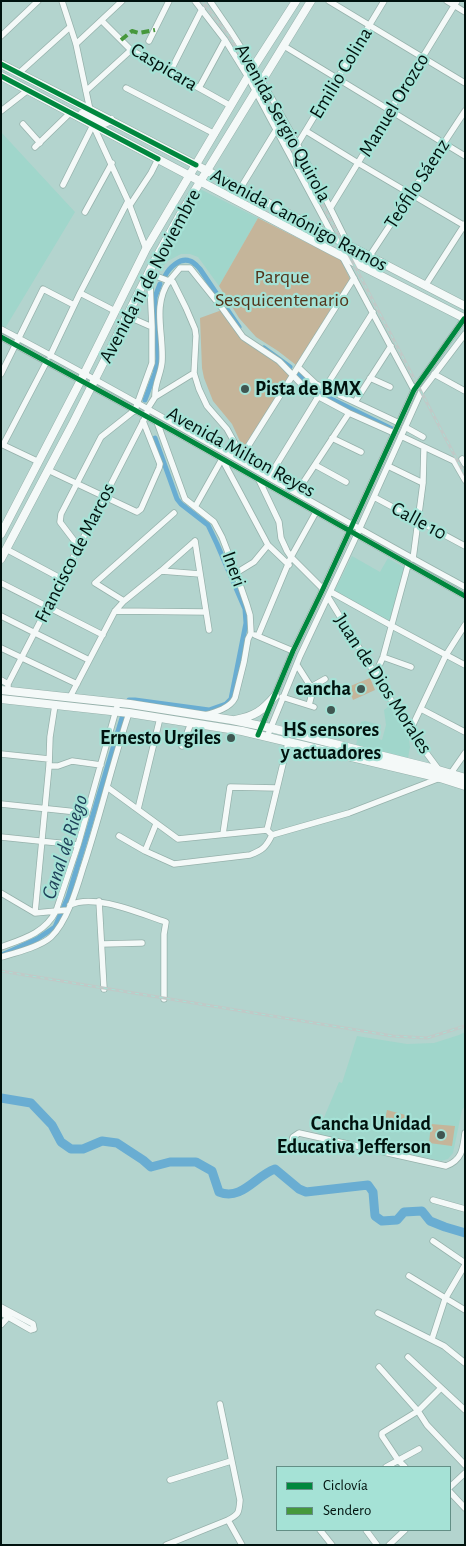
<!DOCTYPE html>
<meta charset="utf-8">
<style>
body{margin:0}
#map{position:relative;width:466px;height:1546px;overflow:hidden;background:#b3d4ce;font-family:"Alegreya Sans",sans-serif}
canvas{display:block}
.frame{position:absolute;inset:0;border:2px solid #00120e;pointer-events:none}
.legend{position:absolute;left:276px;top:1466px;width:175px;height:65px;box-sizing:border-box;background:#a5e2d6;border:1px solid #638f86;margin:0;padding:6px 9px;list-style:none;font-size:15px;color:#00120e}
.legend li{display:flex;align-items:center;gap:10px;height:25px}
.legend b{width:25px;border:1px solid #638f86}
</style>
<div id="map">
<canvas width="466" height="1546"></canvas>
<div class="frame"></div>
<ul class="legend">
<li><b style="height:6px;background:#00873e"></b>Ciclovía</li>
<li><b style="height:6px;background:#46983c"></b>Sendero</li>
</ul>
</div>
<script>
const ctx = document.querySelector('canvas').getContext('2d');
ctx.lineJoin = 'round';
function fill(path, color) { ctx.fillStyle = color; ctx.fill(path, 'evenodd'); }
function stroke(path, color, width, dash) { ctx.strokeStyle = color; ctx.lineWidth = width; ctx.lineCap = dash ? 'butt' : 'round'; ctx.setLineDash(dash || []); ctx.stroke(path); }
function write(font, color, halo, rows, align = 'center') {
  ctx.font = font + ' "Alegreya Sans",sans-serif'; ctx.lineWidth = 4.5; ctx.setLineDash([]); ctx.textBaseline = 'middle'; ctx.strokeStyle = halo; ctx.fillStyle = color; for (const [text, x, y, turn = 0] of rows) {
    ctx.save(); ctx.translate(x, y); ctx.rotate((+turn || 0) * Math.PI / 180); ctx.textAlign = isNaN(turn) ? turn : align; if (halo) ctx.strokeText(text, 0, 0); ctx.fillText(text, 0, 0); ctx.restore();
  }
}
fill(new Path2D(`
 M1 132 75 212 1 335Z
 M200 189 258 218 219 286 198 257 190 254H181L168 261 161 268 157 263Z
 M352 556 380 572 388 558 405 568 389 622 334 592Z
 M389 706 408 732 410 747 408 758 356 745 361 722 365 721 381 725 379 739 382 740 386 725 384 710Z
 M465 1032V1106L462 1110 453 1153 448 1159 441 1161 317 1134 339 1082 342 1083 357 1036 407 1044 434 1043 459 1035Z`), '#a0d6cb');
fill(new Path2D(`
 M258 218 341 260 350 279 296 365 278 351 256 337 239 318 219 286Z
 M222 310 242 337 278 363 291 375 244 450 232 424 213 401 204 378 202 368 200 318Z
 M370 678 375 690 353 700 348 687Z
 M387 1110 409 1116 407 1127 384 1124Z
 M431 1124 455 1126 452 1146 429 1143Z`), '#c5b59a');
stroke(new Path2D(`
 M165 276C169 268 180 257 190 261 194 262 197 266 200 269L239 327
 M264 348 290 367
 M296 372 313 390 392 429
 M145 400 155 373 158 359 155 306V297L160 284
 M129 700H135L209 710 226 704 231 699 233 689 246 623 245 609 217 544 208 525 181 504 177 499 155 438
 M4 954 37 939 55 927 68 897 87 835 122 718`), '#69add2', 5);
stroke(new Path2D(`
 M1 1098 31 1103 52 1125 61 1142 71 1149H83L102 1141 117 1143 143 1160 151 1167 170 1162H196L212 1171 219 1192C242 1201 255 1176 275 1169L299 1189 306 1192 368 1185 373 1192 375 1216 382 1221 397 1220 404 1212 422 1211 430 1221 445 1227 465 1233`), '#69add2', 9);
const minor = new Path2D(`
 M62 1 76 44 90 110
 M195 1 225 40 248 77 333 236
 M210 1C264 77 308 162 349 246
 M329 1 465 83
 M447 1 465 12
 M102 21 131 50 231 106
 M1 36 38 1
 M149 41 169 1
 M76 44 122 1
 M284 46 465 156
 M170 72 202 9
 M19 73 70 27
 M126 88 215 134
 M199 88 225 40
 M86 91 131 50
 M1 111 28 90
 M23 124 40 143
 M93 125 128 201 146 249
 M306 131 358 163 465 226
 M297 145 384 1
 M35 147 71 112
 M63 185 93 125
 M240 189 276 130
 M130 205 151 173 158 159
 M331 207 457 1
 M85 212 112 163
 M342 256 414 390
 M369 257 465 111
 M148 273 169 281 180 268H190L222 308 243 337 279 361 308 391 349 413 394 433
 M152 275 150 284 152 327
 M425 286 465 224
 M80 293 115 311
 M1 329C158 411 309 503 465 587
 M1 337 175 432 465 596
 M50 356 80 293 128 201
 M298 367 316 384 399 423
 M1 374 43 289 74 305
 M434 374 465 391
 M370 378 390 387
 M325 388 373 312
 M155 397C154 385 161 374 162 362 164 334 152 306 169 281L173 282 186 308 195 329 196 336 194 373 199 389 207 406 227 429 242 456
 M355 402 391 346
 M157 422 185 499 214 522 222 537 236 573 247 605 250 615 251 633 248 639 244 662 235 698C230 708 216 712 205 715
 M405 427 423 437
 M401 436 454 461 465 480
 M332 438 361 452
 M1 444 39 462
 M3 445 47 361
 M222 459 268 545 289 565
 M240 459 354 278
 M462 459 465 464
 M315 465 346 482
 M388 466 423 483
 M48 470 137 512 141 509 159 468 160 464 143 421
 M269 477 318 397
 M259 480 279 522 281 538 287 551 291 557 323 589
 M297 492 349 413
 M374 497 465 546
 M195 507 222 459
 M195 541 209 630
 M79 547 60 522 61 514 101 437 135 410 152 363V327L127 316
 M6 549 62 579
 M413 559 423 483 424 447
 M161 571 200 574
 M236 573 254 562 268 545
 M1 583 103 635
 M331 592 392 626 465 665
 M328 597 410 731 439 770
 M124 601 95 583 174 513
 M115 611 206 612
 M1 616 89 660
 M255 635 293 651
 M258 636 291 557 316 512
 M1 648 77 684
 M383 657 411 667
 M297 665 311 687
 M375 675 383 657 408 565
 M1 680 8 684
 M8 690V684L146 416 148 408 155 397 194 373
 M70 697 115 611 124 601 161 571 195 541
 M282 697 314 707
 M309 705 313 690 311 687 325 679
 M421 709 465 732
 M410 731 446 655 465 625
 M258 735 293 651 323 589 414 390 464 319
 M267 737 300 656 354 541 421 392 465 334
 M182 746 191 723
 M1 754 49 759
 M49 766H58L72 761 101 765
 M449 776 465 753
 M107 787 178 839 267 830
 M1 804 87 813
 M138 809 160 718
 M223 834 230 787 277 788
 M272 835 349 813 440 778
 M119 836 145 851 174 864 250 855C263 850 266 847 272 835L267 830 288 743
 M1 837 78 845
 M145 851 156 824
 M1 893 35 913 67 910
 M99 901 104 989
 M70 905C95 893 141 914 166 922L164 934V999
 M35 913 49 766 50 737 55 705
 M102 944 142 943
 M1 947C23 939 45 933 56 911L78 845 118 703
 M1 957C15 953 40 947 51 937 67 922 77 888 83 868 100 817 112 764 129 713
 M301 1151C295 1147 290 1144 293 1137L299 1133 446 1166C462 1160 463 1149 465 1133
 M433 1200 465 1209
 M433 1241 465 1263
 M409 1276 465 1310
 M1 1307 33 1324 34 1329
 M1 1313 31 1330 34 1329
 M378 1313 444 1346 465 1363
 M1 1325 11 1314
 M432 1339 445 1299 465 1265
 M408 1357 465 1410
 M379 1367 418 1411 427 1425 465 1465
 M386 1467 419 1449
 M405 1467 398 1460 382 1436V1433L418 1411 441 1388
 M170 1480 231 1461
 M450 1487 465 1473
 M450 1492 465 1508
 M228 1520 242 1545
 M320 1530 332 1545
 M366 1530 377 1545
 M166 1545 228 1520C239 1514 239 1513 240 1500L220 1404
 M389 1545 405 1530`);
const major = new Path2D(`
 M1 64C157 143 310 226 465 306
 M1 76 330 250 464 318
 M82 114 105 123 111 120
 M1 534 81 380 146 249 253 68 296 1
 M1 559 73 423 156 258 184 208 311 1
 M1 690 130 704 232 720 271 728 435 769 465 778
 M1 699 129 713 242 731 440 778 465 786
 M235 720C255 716 262 711 275 696`);
stroke(minor, '#96b1ab', 7);
stroke(major, '#96b1ab', 9);
stroke(minor, '#f4f9f8', 5.5);
stroke(major, '#f4f9f8', 8);
const rail = new Path2D(`
 M202 1 229 36 262 90 465 475
 M1 971 393 1036 427 1038 465 1026`);
stroke(rail, '#c0c9c7', 3);
stroke(rail, '#a5e2d6', 1, [4]);
stroke(new Path2D(`
 M121 40 132 31 139 33 155 30`), '#46983c', 4, [8, 4]);
stroke(new Path2D(`
 M1 64 196 165
 M1 76 158 159
 M1 337 175 432 465 596
 M258 735 293 651 323 589 414 390 464 319`), '#00873e', 5);
for (const [x, y, r, color] of [
 [245,389,5,"#3f5651"],
 [361,689,5,"#3f5651"],
 [331,710,5,"#3f5651"],
 [231,738,5,"#3f5651"],
 [441,1135,5,"#3f5651"]
]) { const dot = new Path2D(); dot.arc(x, y, r, 0, 2 * Math.PI); ctx.fillStyle = color; ctx.fill(dot); stroke(dot, '#a5e2d6', 2); }
write('20px', '#00120e', '#a5e2d6', [
 ["Caspicara",164,67,31],
 ["Emilio Colina",341,73,-59],
 ["Manuel Orozco",394,105,-59],
 ["Avenida Sergio Quirola",283,123,61],
 ["Teófilo Sáenz",417,184,-57],
 ["Avenida Canónigo Ramos",299,220,28],
 ["Avenida 11 de Noviembre",150,276,-62],
 ["Avenida Milton Reyes",241,452,29],
 ["Calle 10",419,521,28],
 ["Francisco de Marcos",75,553,-63],
 ["Ineri",234,569,70],
 ["Juan de Dios Morales",383,684,57]
]);
write('20px', '#53351b', '#a5e2d6', [
 ["Parque",282,277],
 ["Sesquicentenario",282,300]
]);
write('bold 20px', '#00120e', '#a5e2d6', [
 ["Pista de BMX",255,389,"left"],
 ["cancha",351,689],
 ["HS sensores",331,730,"center"],
 ["y actuadores",331,753,"center"],
 ["Ernesto Urgiles",221,738],
 ["Cancha Unidad",431,1124],
 ["Educativa Jefferson",431,1147]
], 'right');
write('italic 21px', '#1e4159', '#a5e2d6', [
 ["Canal de Riego",65,847,-72]
]);
</script>
